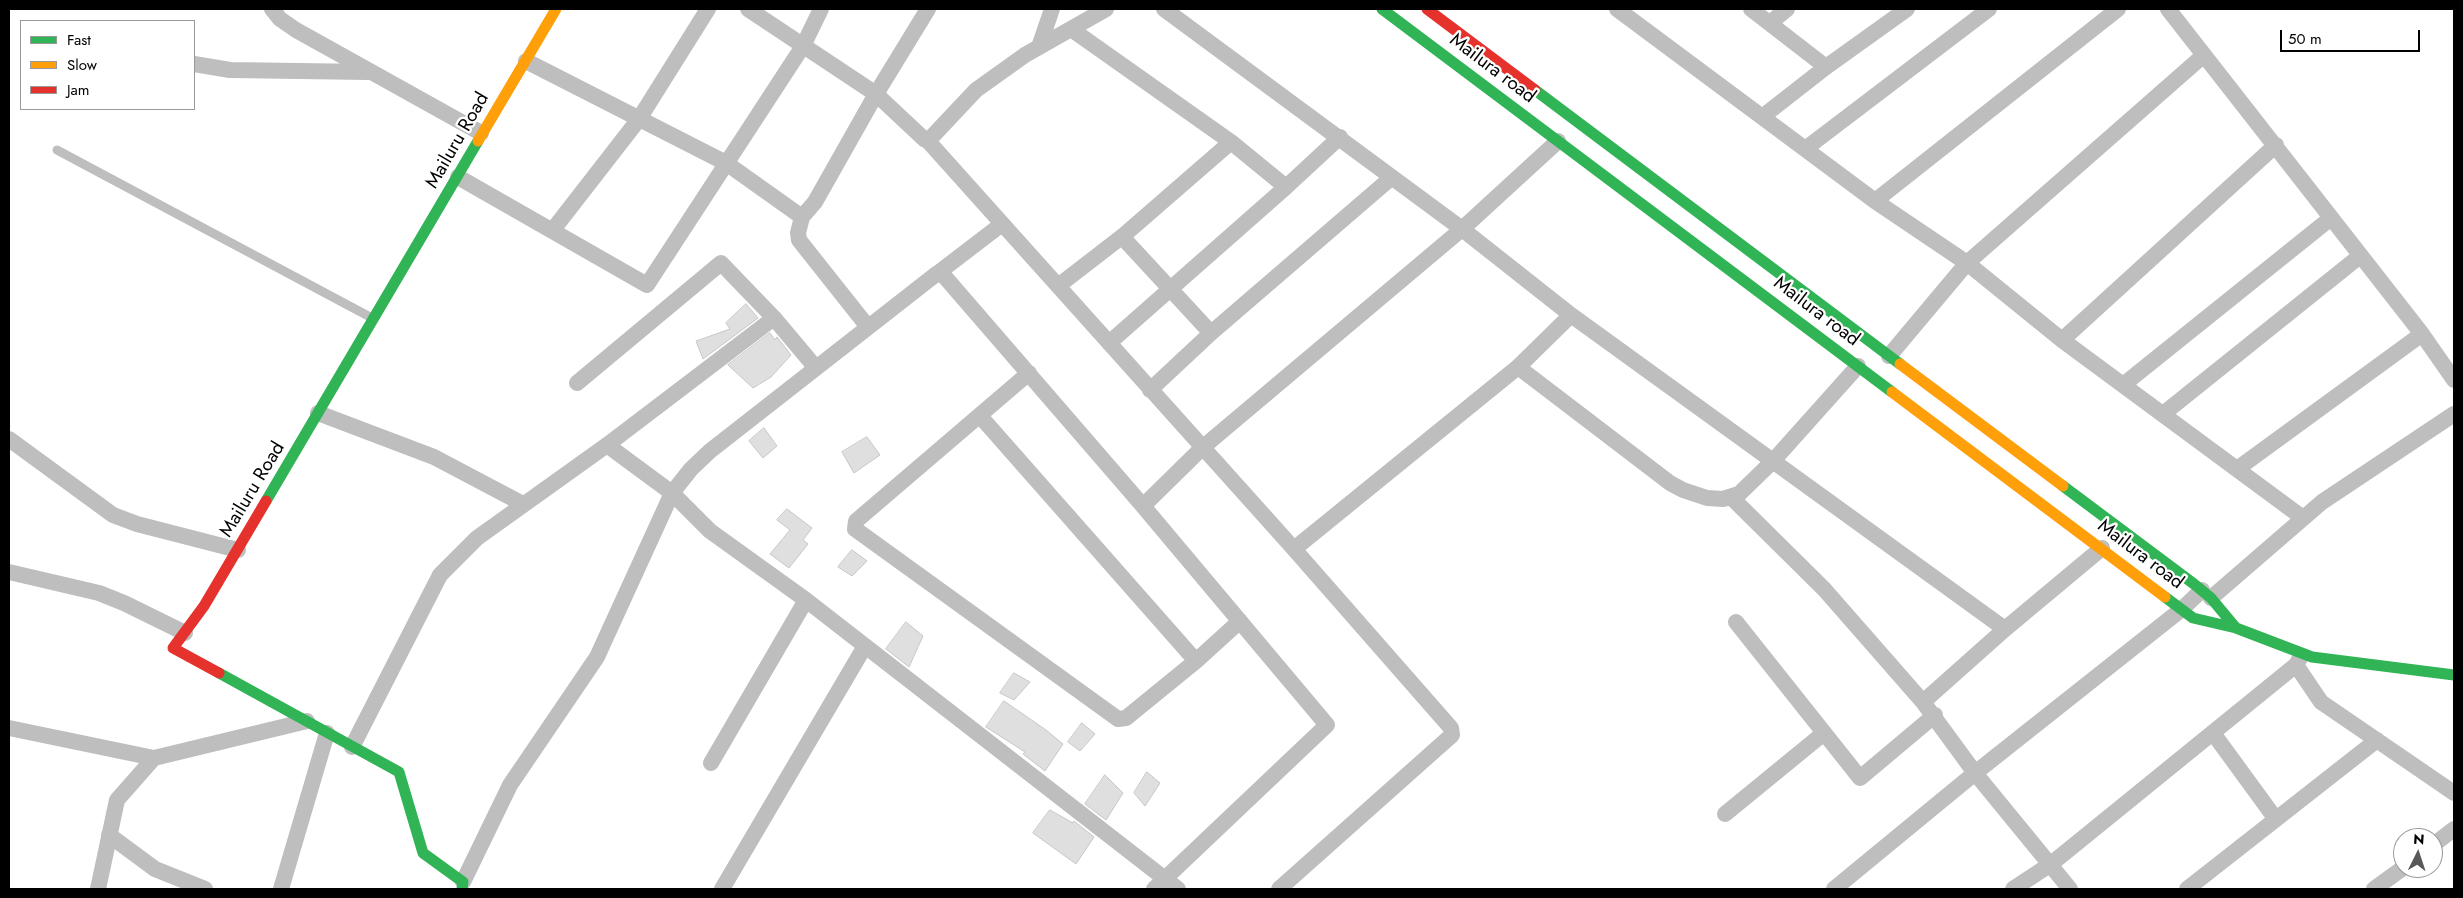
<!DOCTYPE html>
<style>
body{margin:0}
#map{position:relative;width:2463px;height:898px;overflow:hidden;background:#fff;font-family:Jost,sans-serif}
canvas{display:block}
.frame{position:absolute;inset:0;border:10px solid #000;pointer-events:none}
.legend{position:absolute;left:20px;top:20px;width:175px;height:90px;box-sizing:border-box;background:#fff;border:1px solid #999;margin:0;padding:6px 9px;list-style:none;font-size:15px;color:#000}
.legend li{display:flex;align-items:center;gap:10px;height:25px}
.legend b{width:25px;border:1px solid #999}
.north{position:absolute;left:2393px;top:828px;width:50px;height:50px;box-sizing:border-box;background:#fff;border:1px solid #999;border-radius:50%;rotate:4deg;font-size:14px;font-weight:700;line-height:20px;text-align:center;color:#000}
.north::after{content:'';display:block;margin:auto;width:18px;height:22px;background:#595959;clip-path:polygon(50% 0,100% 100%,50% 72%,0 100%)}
.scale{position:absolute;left:2280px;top:30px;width:140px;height:22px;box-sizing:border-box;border:2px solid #000;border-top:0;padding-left:6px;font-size:15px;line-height:18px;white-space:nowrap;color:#000;-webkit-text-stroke:4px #fff;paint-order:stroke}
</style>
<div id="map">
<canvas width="2463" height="898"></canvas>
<div class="frame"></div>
<ul class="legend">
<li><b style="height:6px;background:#30b455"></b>Fast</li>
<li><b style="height:6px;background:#ff9f0a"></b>Slow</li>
<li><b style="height:6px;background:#e5322d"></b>Jam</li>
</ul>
<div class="north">N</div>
<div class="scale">50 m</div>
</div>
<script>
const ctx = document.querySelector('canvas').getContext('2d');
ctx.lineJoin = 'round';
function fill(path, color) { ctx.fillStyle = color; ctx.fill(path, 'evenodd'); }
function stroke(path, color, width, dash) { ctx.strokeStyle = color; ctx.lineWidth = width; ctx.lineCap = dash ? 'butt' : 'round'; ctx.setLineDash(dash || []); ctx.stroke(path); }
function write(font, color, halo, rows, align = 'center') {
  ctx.font = font + ' Jost,sans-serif'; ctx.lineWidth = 4.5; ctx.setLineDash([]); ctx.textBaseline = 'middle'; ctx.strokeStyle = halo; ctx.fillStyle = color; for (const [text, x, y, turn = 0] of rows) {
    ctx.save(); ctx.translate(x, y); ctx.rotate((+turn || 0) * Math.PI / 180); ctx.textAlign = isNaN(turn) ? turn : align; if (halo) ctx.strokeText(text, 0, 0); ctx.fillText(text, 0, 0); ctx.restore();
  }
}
const building = new Path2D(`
 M746 304 758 318 703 359 696 341 730 329 726 323Z
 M770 333 775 340 777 337 791 355 771 377 753 388 728 365Z
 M764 428 777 446 763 458 749 441Z
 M867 437 880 455 854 473 842 452Z
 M787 509 812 528 803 540 808 544 789 568 770 554 790 530 777 520Z
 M852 550 867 561 852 576 838 567Z
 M906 622 923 636 909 667 886 649Z
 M1014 673 1030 682 1014 700 1000 693Z
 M1004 701 1046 730 1063 744 1045 771 1023 754 1025 752 986 727Z
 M1082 723 1095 734 1080 751 1068 742Z
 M1147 772 1160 783 1145 806 1134 793Z
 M1105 775 1123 793 1106 820 1085 804Z
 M1050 810 1073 823 1074 821 1094 837 1076 864 1033 833Z`);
fill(building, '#dfdfdf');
stroke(building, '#c7c7c7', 1);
stroke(new Path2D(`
 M57 150 372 318`), '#bebebe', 9);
stroke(new Path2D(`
 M272 9 280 19 296 30 481 133
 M748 9 876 94 924 139 928 141 976 90 1025 55 1106 9
 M1164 9 1462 229 1571 315 2005 629 2102 548
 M1617 9 1875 201 1967 263 2062 340 2303 518
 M1751 9 1826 67
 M2168 9 2422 334 2454 380
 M1770 23 1787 9
 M1071 29 1231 142 1286 187 1340 137
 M1039 47 1052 9
 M526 61 726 163 802 217 815 202 876 94 928 9
 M194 64 230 70 368 72
 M1762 117 1826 67 1907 9
 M928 141 1294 549 1451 728 1452 735 1279 889
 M1805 149 1989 9
 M458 177 647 285 803 46 821 9
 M1875 201 2118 9
 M802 217 798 233 799 240 868 327
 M552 231 639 119 708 9
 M938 273 1002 224
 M1058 286 1124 235
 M1211 333 1125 240 1124 235 1231 142
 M2062 340 2276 145
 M1109 343 1286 187
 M1889 356 1967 263 2204 55
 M1518 367 1670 483 1683 490 1707 498 1723 499 1739 494 1773 461 1858 366
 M1029 373 856 521 855 529 1118 719 1126 718 1196 661 1240 621
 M577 383 721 263 774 318 816 368
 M2123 385 2331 218
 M1150 390 1211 333 1391 178
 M318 413 434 457 523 504
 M2163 414 2360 256
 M980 416 1196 661
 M9 439 113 515 137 524 238 550
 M607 445 672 493 710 531 806 600 1178 889
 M2237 469 2422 334
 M1732 498 1824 589 1923 702 1975 773 2070 889
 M1294 549 1518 367 1571 315
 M9 572 99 593 124 603 185 633
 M2211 598 2322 502 2454 414
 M1736 622 1860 778 1935 715
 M2300 658 2296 665 2321 702 2454 793
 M1923 702 2005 629
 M9 728 154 758
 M2213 733 2275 818
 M352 747 440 575 477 538 607 445 774 318
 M711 763 806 600
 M1725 814 1824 733
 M109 835 155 869 205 889
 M2433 845 2454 829
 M463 882 510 785 597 657 672 493 691 469 710 451 935 275 938 273 945 277 1143 506
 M98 889 117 800 154 758 307 721
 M281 889 327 733
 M722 889 865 646
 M1154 889 1327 725 1143 506 1202 448 1462 229 1558 141
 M1834 889 1975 773 2182 609 2202 590
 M2013 889 2051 864 2296 665
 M2187 889 2377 740
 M2374 889 2403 868`), '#bebebe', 16);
stroke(new Path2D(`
 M1382 9 1892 392
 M1535 90 1900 364
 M2063 486 2194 584 2211 598 2236 628
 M266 501 478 141
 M2165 597 2193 618 2236 628 2312 657 2454 675
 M219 673 399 772 423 853 463 882 462 889`), '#30b455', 11);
stroke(new Path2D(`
 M478 141 556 9
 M1900 364 2063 486
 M1892 392 2165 597`), '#ff9f0a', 11);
stroke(new Path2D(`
 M1427 9 1535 90
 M219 673 173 648 204 606 266 501`), '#e5322d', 11);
write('19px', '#000', '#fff', [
 ["Mailura road",1492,69,37],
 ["Mailuru Road",458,141,-60],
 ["Mailura road",1816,312,37],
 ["Mailuru Road",253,490,-59],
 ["Mailura road",2140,555,37]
]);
</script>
